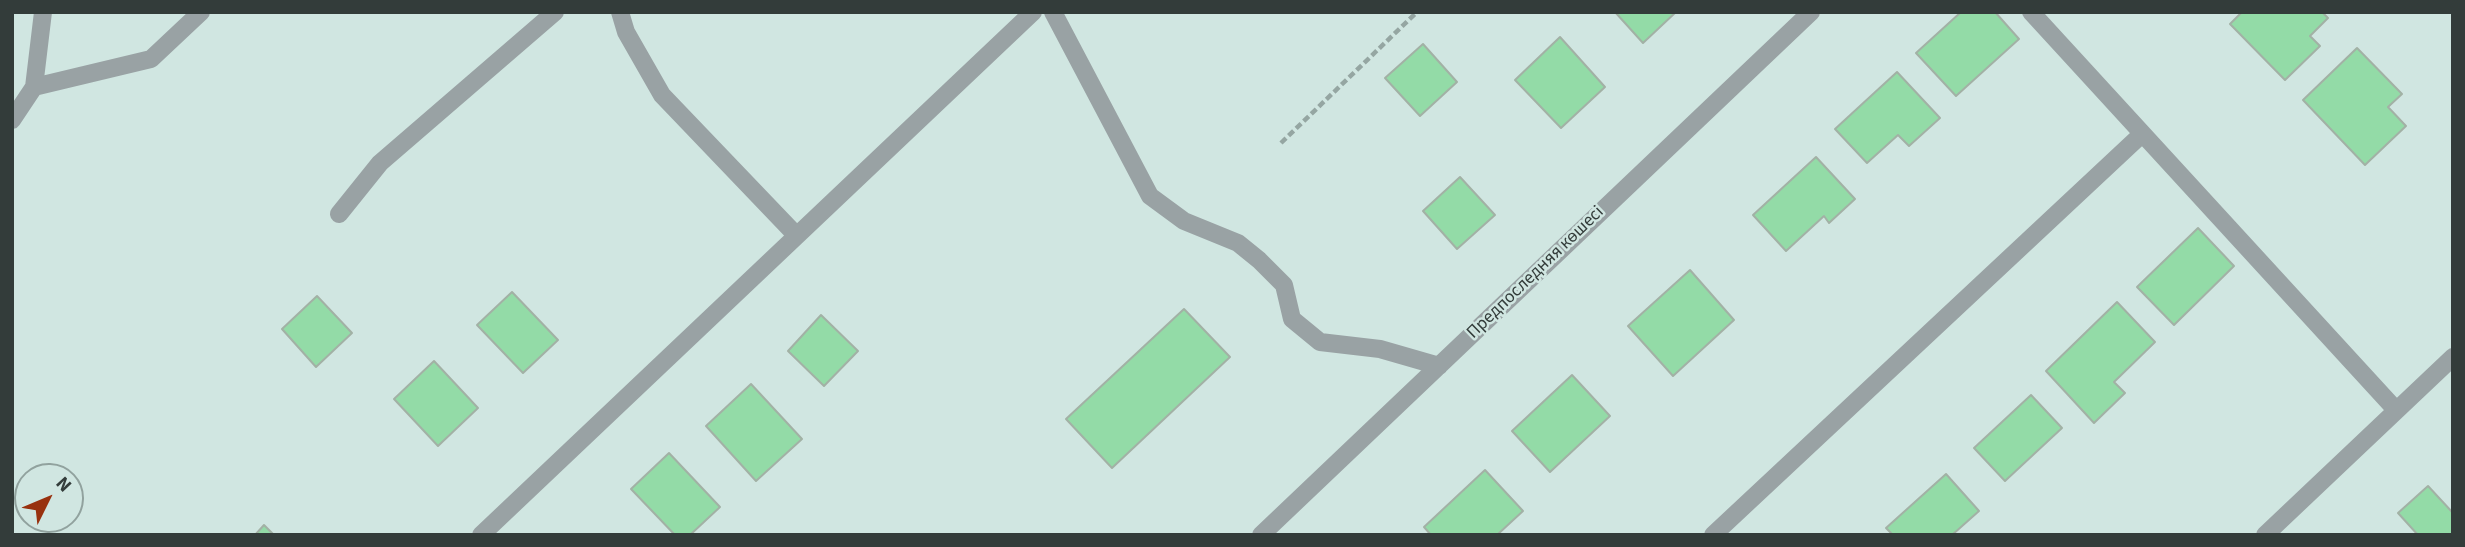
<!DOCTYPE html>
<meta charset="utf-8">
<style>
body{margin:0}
#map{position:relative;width:2465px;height:547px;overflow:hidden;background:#d0e6e1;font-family:"Source Sans 3",sans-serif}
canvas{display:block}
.frame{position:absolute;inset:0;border:14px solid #333c3a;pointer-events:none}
.north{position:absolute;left:14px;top:463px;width:70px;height:70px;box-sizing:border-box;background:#d0e6e1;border:2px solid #91a29e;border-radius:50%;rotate:47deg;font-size:19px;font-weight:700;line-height:28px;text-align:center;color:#333c3a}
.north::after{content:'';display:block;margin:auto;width:24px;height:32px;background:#98310e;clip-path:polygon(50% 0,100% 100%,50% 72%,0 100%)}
</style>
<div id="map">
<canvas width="2465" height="547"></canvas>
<div class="frame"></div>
<div class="north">N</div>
</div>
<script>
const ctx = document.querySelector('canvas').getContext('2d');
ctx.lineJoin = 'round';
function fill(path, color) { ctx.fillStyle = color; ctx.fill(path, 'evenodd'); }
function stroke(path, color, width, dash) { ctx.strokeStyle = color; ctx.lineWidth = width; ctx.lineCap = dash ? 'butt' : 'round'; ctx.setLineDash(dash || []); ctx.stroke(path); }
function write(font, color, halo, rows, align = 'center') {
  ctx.font = font + ' "Source Sans 3",sans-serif'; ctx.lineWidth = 5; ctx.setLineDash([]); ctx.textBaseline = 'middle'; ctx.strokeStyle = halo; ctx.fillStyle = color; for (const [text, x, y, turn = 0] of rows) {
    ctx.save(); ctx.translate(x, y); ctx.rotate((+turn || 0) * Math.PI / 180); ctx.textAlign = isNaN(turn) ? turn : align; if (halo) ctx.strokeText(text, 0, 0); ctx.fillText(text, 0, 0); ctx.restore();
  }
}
const building = new Path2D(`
 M1615 12H1676L1643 43Z
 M1961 12H1995L2019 39 1956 96 1916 53Z
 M2242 12H2322L2328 18 2310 36 2320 46 2285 80 2230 24Z
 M1560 37 1605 87 1561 128 1515 80Z
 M1423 44 1457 82 1420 116 1385 78Z
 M2357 48 2402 94 2388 107 2406 126 2365 165 2303 100Z
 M1897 72 1940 118 1909 146 1898 135 1867 163 1835 129Z
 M1816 157 1855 199 1829 223 1824 216 1786 251 1753 215Z
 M1460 177 1495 215 1457 249 1423 211Z
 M2198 228 2234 266 2174 325 2137 287Z
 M1690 270 1734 320 1673 376 1628 326Z
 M512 292 558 340 523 373 477 325Z
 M317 296 352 333 316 367 282 329Z
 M2117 302 2155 342 2114 382 2125 393 2094 423 2046 371Z
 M1184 309 1230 357 1112 468 1066 419Z
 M821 315 858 351 824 386 788 351Z
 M434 361 478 408 438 446 394 399Z
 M1572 375 1610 416 1550 472 1512 431Z
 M751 384 802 439 756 481 706 426Z
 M2031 395 2062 428 2005 481 1974 448Z
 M669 453 720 507 690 535H675L631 489Z
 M1485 470 1523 511 1497 535H1431L1424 527Z
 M1946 474 1979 511 1952 535H1893L1886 528Z
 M2428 486 2453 513 2452 535H2418L2398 513Z
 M264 525 274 535H255Z`);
fill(building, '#93dba7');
stroke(building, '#a2b1a5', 2);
stroke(new Path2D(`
 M1281 143 1417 12`), '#95a6a2', 4.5, [7, 3.5]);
stroke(new Path2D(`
 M620 12 626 32 662 95 796 235
 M1053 12 1150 196 1184 221 1238 243 1259 260 1284 285 1292 319 1320 342 1380 349 1439 366
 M2031 12 2396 410
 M34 87 151 59 201 12
 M12 120 34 87 43 12
 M339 214 380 163 555 12
 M481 535 1033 12
 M1261 535 1811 12
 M1713 535 2142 134
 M2265 535 2453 357`), '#99a2a4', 18);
write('18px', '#333c3a', '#d0e6e1', [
 ["Предпоследняя көшесі",1536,273,-44]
]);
</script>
